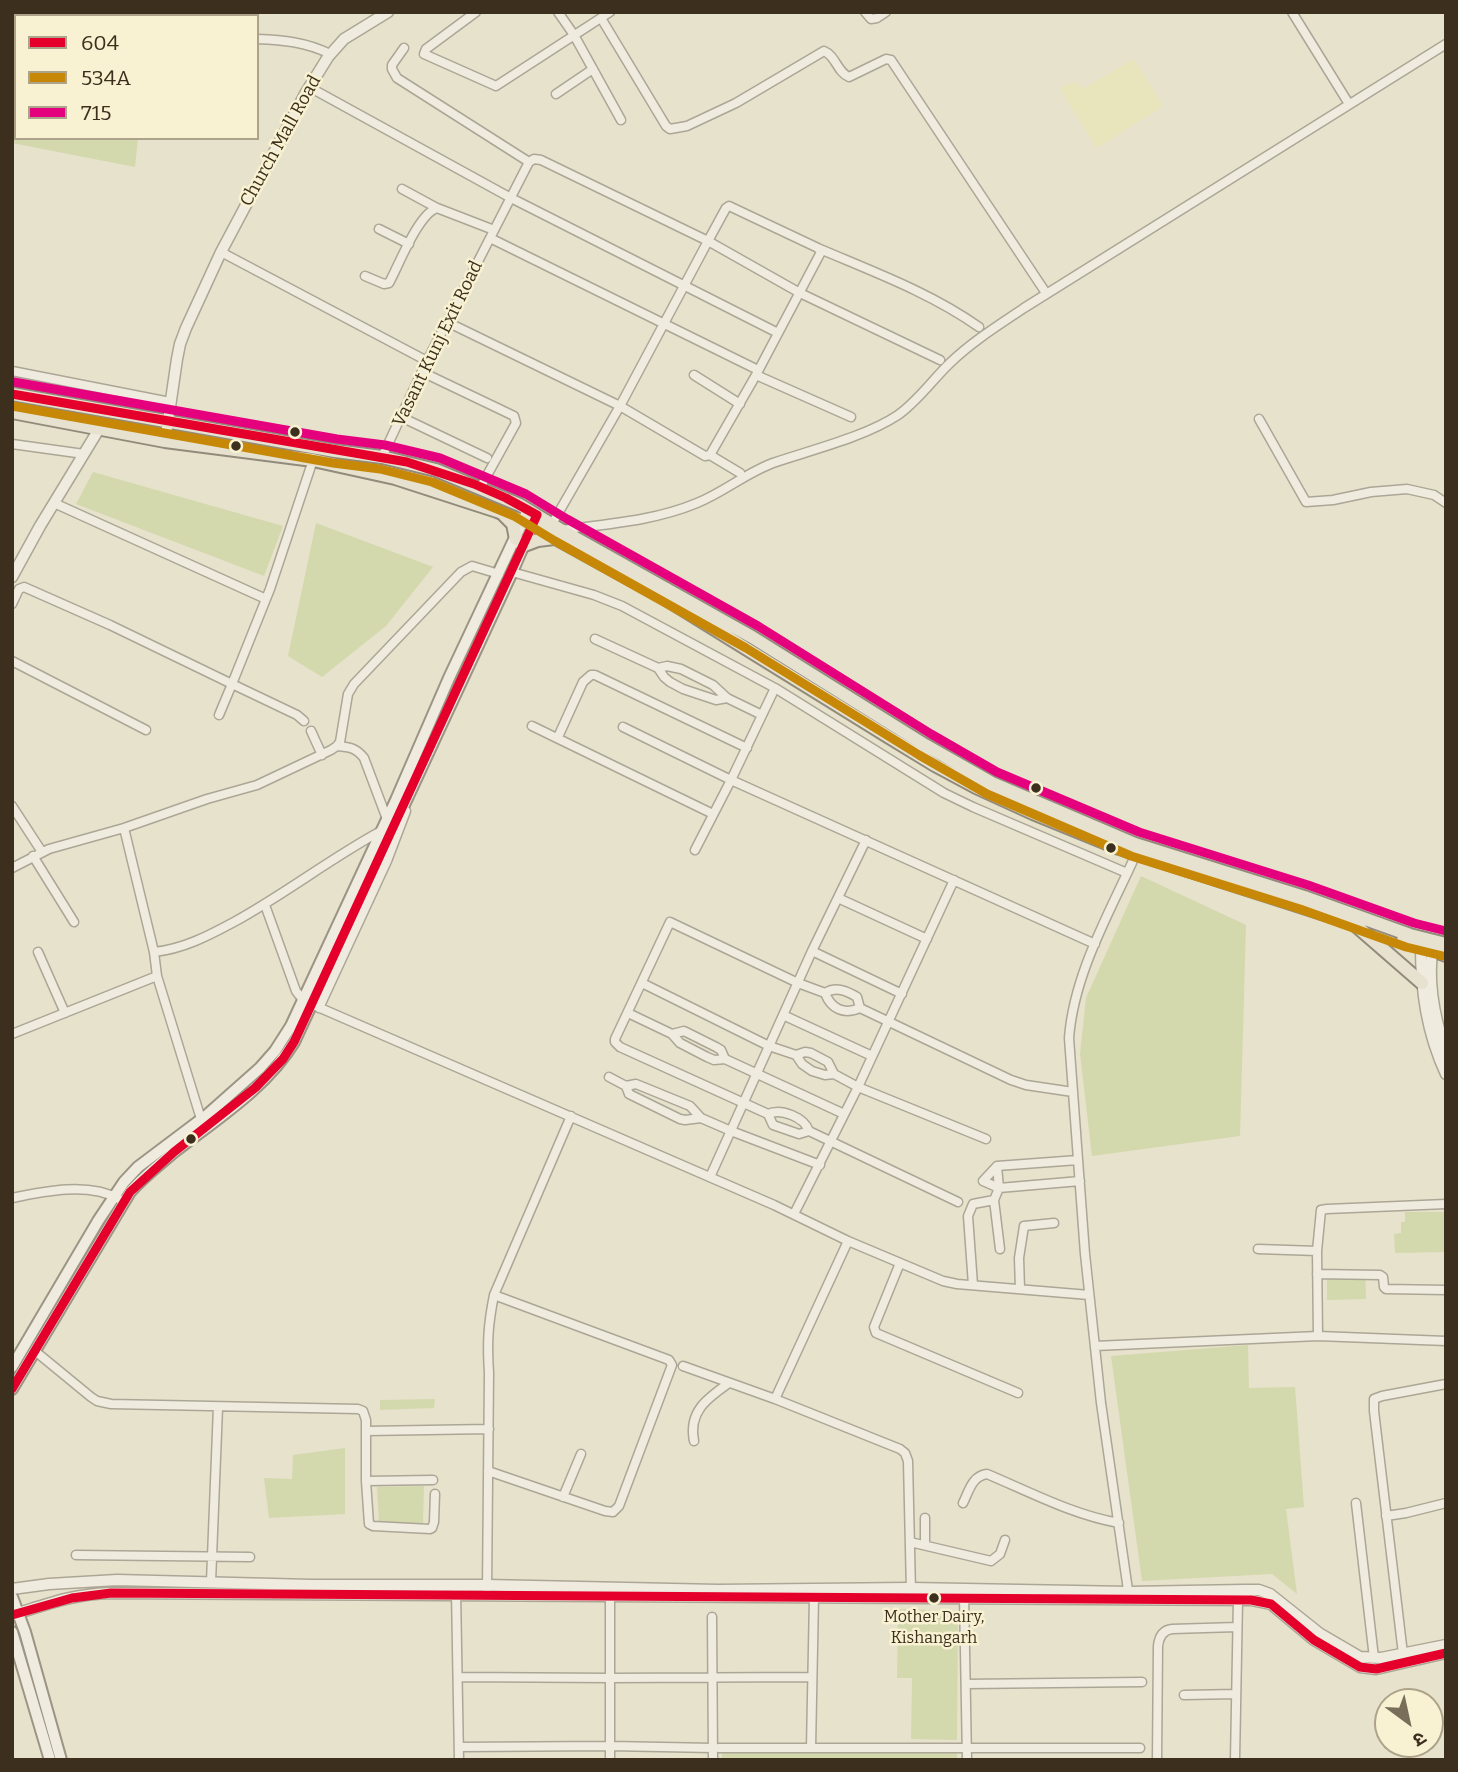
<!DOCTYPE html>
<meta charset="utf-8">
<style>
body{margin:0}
#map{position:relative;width:1458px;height:1772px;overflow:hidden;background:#e7e2cc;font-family:Bitter,"Noto Sans Devanagari",serif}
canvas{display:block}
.frame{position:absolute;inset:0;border:14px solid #3c2f1d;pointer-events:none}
.legend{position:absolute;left:14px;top:14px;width:245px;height:126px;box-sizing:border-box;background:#f8f1d2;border:2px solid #ada38a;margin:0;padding:9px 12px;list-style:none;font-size:21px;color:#3c2f1d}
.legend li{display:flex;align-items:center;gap:14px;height:35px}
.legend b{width:35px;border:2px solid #ada38a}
.north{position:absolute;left:1374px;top:1688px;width:70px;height:70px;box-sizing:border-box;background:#f8f1d2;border:2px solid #ada38a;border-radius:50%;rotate:147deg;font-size:19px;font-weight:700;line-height:28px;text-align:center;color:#3c2f1d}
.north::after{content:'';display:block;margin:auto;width:24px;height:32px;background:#786e5a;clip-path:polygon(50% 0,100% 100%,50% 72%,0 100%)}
</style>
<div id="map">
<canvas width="1458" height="1772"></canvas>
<div class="frame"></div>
<ul class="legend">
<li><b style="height:9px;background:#e4002b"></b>604</li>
<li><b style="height:9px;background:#c88807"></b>534A</li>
<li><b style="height:9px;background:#e5007d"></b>715</li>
</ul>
<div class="north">उ</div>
</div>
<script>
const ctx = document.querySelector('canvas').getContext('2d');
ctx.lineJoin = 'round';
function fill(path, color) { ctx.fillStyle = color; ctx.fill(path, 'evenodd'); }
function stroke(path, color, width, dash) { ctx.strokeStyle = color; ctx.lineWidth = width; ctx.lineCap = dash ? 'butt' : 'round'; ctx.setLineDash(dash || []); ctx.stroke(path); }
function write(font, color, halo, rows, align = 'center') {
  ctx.font = font + ' Bitter,serif'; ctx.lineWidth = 5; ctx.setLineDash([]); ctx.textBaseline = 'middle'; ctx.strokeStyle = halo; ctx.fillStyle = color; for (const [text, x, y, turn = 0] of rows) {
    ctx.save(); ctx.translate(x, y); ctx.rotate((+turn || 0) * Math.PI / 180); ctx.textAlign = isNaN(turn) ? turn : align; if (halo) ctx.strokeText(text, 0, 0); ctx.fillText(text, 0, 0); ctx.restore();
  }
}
fill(new Path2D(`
 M1134 59 1163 106 1097 148 1059 88 1073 82 1084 88Z`), '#e8e4bc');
fill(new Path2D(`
 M12 12H51L53 16H16V138H138L135 167 12 143Z
 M93 472 283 526 264 576 76 504Z
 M316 523 433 567 386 626 322 677 288 656Z
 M1141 876 1246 925 1240 1136 1092 1156 1080 1054 1086 998Z
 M1405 1212H1446V1252L1395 1253 1394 1234 1401 1233V1222H1405Z
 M1365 1270 1366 1299 1327 1300V1271Z
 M1248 1345 1249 1388 1295 1387 1304 1507 1286 1509 1297 1594 1272 1574 1142 1581 1111 1356Z
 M435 1399 434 1408 380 1410V1400Z
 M345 1448V1514L269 1518 264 1478 292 1479 293 1455Z
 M424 1486 423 1524 379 1523 377 1487Z
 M898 1609 958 1611 957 1740 911 1739 912 1678H897Z
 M722 1753H957V1760H722Z`), '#d3d9ad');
const minor = new Path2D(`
 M106 12 123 16
 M476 12 426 49 424 54 496 86 610 12
 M558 12 574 35 621 120
 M865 12 871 19 877 18 886 12
 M1292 12 1349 104
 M189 16 195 12
 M601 18 666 126 670 129 687 126 736 103 824 51C836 56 837 72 849 77L886 59 891 60 1046 293
 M257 39C283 40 306 42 330 54
 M404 48 392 65V69L397 78 529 162
 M309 87 511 198 778 333
 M556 94 593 69
 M402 189 437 208
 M379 229 409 244
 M490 238 758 370
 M820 249C874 272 931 293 979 327
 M221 252 427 361
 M365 276 384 284 389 283C399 265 418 214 437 208L494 230
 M447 322 620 406 705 456 710 455 756 375 821 252 818 248 729 206 726 208 708 241 800 293 940 360
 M12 371 170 402
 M422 372 514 416 516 423 480 488
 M694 375 740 404
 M756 375 851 417
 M401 417 487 458
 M1259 419 1306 502 1333 500 1371 492 1407 489 1434 495 1446 503
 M12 444 84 454
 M710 455 740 473
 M382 457 427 361 529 162 534 159 541 160 708 241 620 406 552 524
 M54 503 266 599
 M561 530C607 524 654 521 697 503 724 492 746 473 773 463 811 450 865 437 898 415 918 401 933 379 951 362 973 341 999 325 1024 308L1446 44
 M512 572 594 595 622 606 775 688 944 793 973 807 1127 873
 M12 604 19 589 24 587 110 625 232 684 270 589 313 460
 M595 639 658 668 664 677 670 682 683 689 716 700 727 698
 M12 661 146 730
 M658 668 667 666 681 669 713 685 727 698 762 715
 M219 715 232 684 297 715 304 721
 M532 726 713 814
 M623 727 731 780 1095 944
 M311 731 322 755
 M558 737 583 682 591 675H595L747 748
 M337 746C350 747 356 748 364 758L387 819
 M12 806 42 852
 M124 828 154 952C183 949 208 936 234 922 285 894 331 858 381 831
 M695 850 731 780 775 688
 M33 856 74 922
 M12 868 49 849 124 828 207 799 257 785 331 750 337 746 340 742 348 694 354 684 461 572 472 566 499 574
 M838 898 927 939
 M265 905 296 991 303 1000 311 1004 774 1205 848 1241 943 1281 957 1284 1089 1295
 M812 951 902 994
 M38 952 65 1013
 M154 952 157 976 201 1119
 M642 983 769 1046 796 1055 805 1052 811 1053 828 1062 834 1074
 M825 993C831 1009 844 1015 860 1008L1011 1080 1026 1085 1073 1092
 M319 1008 387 861 406 811
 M628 1013 672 1034 680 1043 707 1057 714 1060 725 1059 844 1114
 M783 1015 872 1056
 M12 1034 157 976
 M672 1034 684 1031 716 1047 721 1050 725 1059
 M796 1055 802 1064 812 1071 825 1075 834 1074 858 1087 986 1139
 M609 1077 626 1086 629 1094 680 1119 685 1120 701 1118
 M626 1086 636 1084 690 1106 701 1118 731 1131 820 1165
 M768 1114C781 1108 804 1117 809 1131L958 1202
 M809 1131 799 1134 773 1125 768 1114 620 1047 615 1042V1039L670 922 798 983 825 993C836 986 847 991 857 997L860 1008
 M1078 1160 997 1166 983 1181 999 1188 1080 1181
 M997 1166 999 1188 994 1200 1000 1249
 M710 1177 812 951 866 840
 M12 1198C45 1191 89 1182 119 1199
 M794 1214 858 1087 954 880
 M1258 1249 1317 1251
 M900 1263 874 1327 876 1333 1018 1393
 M1317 1274 1380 1275 1383 1277 1384 1287 1386 1289 1446 1290
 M973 1285 968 1216 973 1204 994 1200
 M1020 1289 1019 1258 1024 1226 1054 1223
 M1318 1336 1317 1251 1321 1210 1327 1209 1446 1204
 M1095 1346 1318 1336 1446 1341
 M35 1351 91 1397 97 1401 111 1404 358 1409 363 1411 366 1420V1481L369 1524 373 1526 430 1529 432 1528 434 1522 435 1494
 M683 1366 775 1399 900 1449 905 1453 908 1461 911 1592
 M775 1399 848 1241
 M366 1431 489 1429
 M694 1441C688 1411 708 1398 729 1383
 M488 1471 605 1511 613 1512 619 1506 672 1365 669 1360 494 1295
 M366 1481 433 1480
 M563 1497 581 1454
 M963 1503C969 1491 972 1476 987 1474 1030 1492 1073 1515 1119 1523
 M1356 1503 1374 1658
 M1386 1516 1406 1513 1446 1503
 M925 1518V1545
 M910 1542 991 1561 1000 1554 1005 1540
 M76 1555 250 1557
 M211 1582 218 1407
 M487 1590 489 1373C487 1343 488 1325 494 1295L571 1116
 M456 1591 459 1760
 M964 1595 967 1760
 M1129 1597 1101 1403 1085 1254 1069 1038C1074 973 1110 912 1136 854
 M712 1617 713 1760
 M1403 1654 1374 1411V1399L1382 1396 1446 1384
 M459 1677 610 1678 812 1677
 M966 1684 1142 1682
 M1184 1695 1236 1694
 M459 1747 610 1746 713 1748
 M719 1748H1140
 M811 1748 814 1597
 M610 1760V1591
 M1157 1760 1158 1646C1159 1637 1163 1630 1172 1629L1237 1627
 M1235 1760 1238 1600`);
const tertiary = new Path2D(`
 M165 441 177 359 180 344 186 328 221 252 305 94 328 57 344 39 388 12
 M12 577 40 526 99 429
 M1423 942 1421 947C1421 992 1427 1033 1446 1074
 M1433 946C1427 980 1435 1020 1446 1052
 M12 1589 49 1584 117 1580 311 1585H487L718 1590 910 1588 1129 1592 1245 1590H1259L1270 1594 1319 1633 1360 1657 1381 1658 1446 1645
 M12 1615C48 1604 73 1594 111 1593L1251 1600 1271 1604 1314 1640 1360 1667 1376 1669 1446 1653`);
const secondary = new Path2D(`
 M12 1367 98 1221 124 1182 138 1167 207 1115 260 1068 275 1051 291 1026 396 800 449 678 528 510
 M12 1389 130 1192C143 1177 159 1165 174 1152 216 1119 266 1088 294 1042L512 572 535 519
 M12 1597 25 1632 61 1760
 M12 1632 50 1760`);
const primary = new Path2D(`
 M12 394 335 451 382 457 436 470 520 505 561 530 752 637 925 745 992 783 1135 844 1304 897 1410 935 1446 944
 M12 412 165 441 313 460 395 478 497 511 532 525 663 597 889 737 935 765 976 787 1033 813 1119 848 1343 920
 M504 515 513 524 516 539
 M522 546 538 540 554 538
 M1353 923 1422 983
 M1403 940 1446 955`);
stroke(minor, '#aca696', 11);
stroke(tertiary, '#aca696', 13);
stroke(secondary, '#9c9585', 14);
stroke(primary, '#928b7c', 16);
stroke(minor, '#efebdf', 8);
stroke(tertiary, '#efebdf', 10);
stroke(secondary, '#efebdf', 10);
stroke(primary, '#e6e2cf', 12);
stroke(new Path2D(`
 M12 394 407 462 474 484 506 498 537 515 294 1042 283 1059 255 1088 174 1152 130 1192 12 1389
 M12 1615 72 1598 111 1593 1251 1600 1271 1604 1314 1640 1360 1667 1376 1669 1446 1653`), '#e4002b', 9);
stroke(new Path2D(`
 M12 406 333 463 380 469 432 482 514 516 555 541 746 648 919 755 987 794 1131 856 1300 909 1406 947 1443 956`), '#c88807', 9);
stroke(new Path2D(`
 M14 382 337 439 385 445 440 458 526 494 567 519 758 626 931 734 997 772 1139 832 1308 885 1414 923 1446 931`), '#e5007d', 9);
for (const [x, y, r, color] of [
 [295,432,6,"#3c2f1d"],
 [236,446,6,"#3c2f1d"],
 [1036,788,6,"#3c2f1d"],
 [1111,848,6,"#3c2f1d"],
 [191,1139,6,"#3c2f1d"],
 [934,1598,6,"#3c2f1d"]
]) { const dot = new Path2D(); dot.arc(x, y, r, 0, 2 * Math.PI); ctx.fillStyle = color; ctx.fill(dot); stroke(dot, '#f8f1d2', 2.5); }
write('16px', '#3c2f1d', '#f8f1d2', [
 ["Mother Dairy,",934,1618],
 ["Kishangarh",934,1639]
]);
write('18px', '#3c2f1d', '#f8f1d2', [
 ["Church Mall Road",281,141,-61],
 ["Vasant Kunj Exit Road",438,344,-64]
]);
</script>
